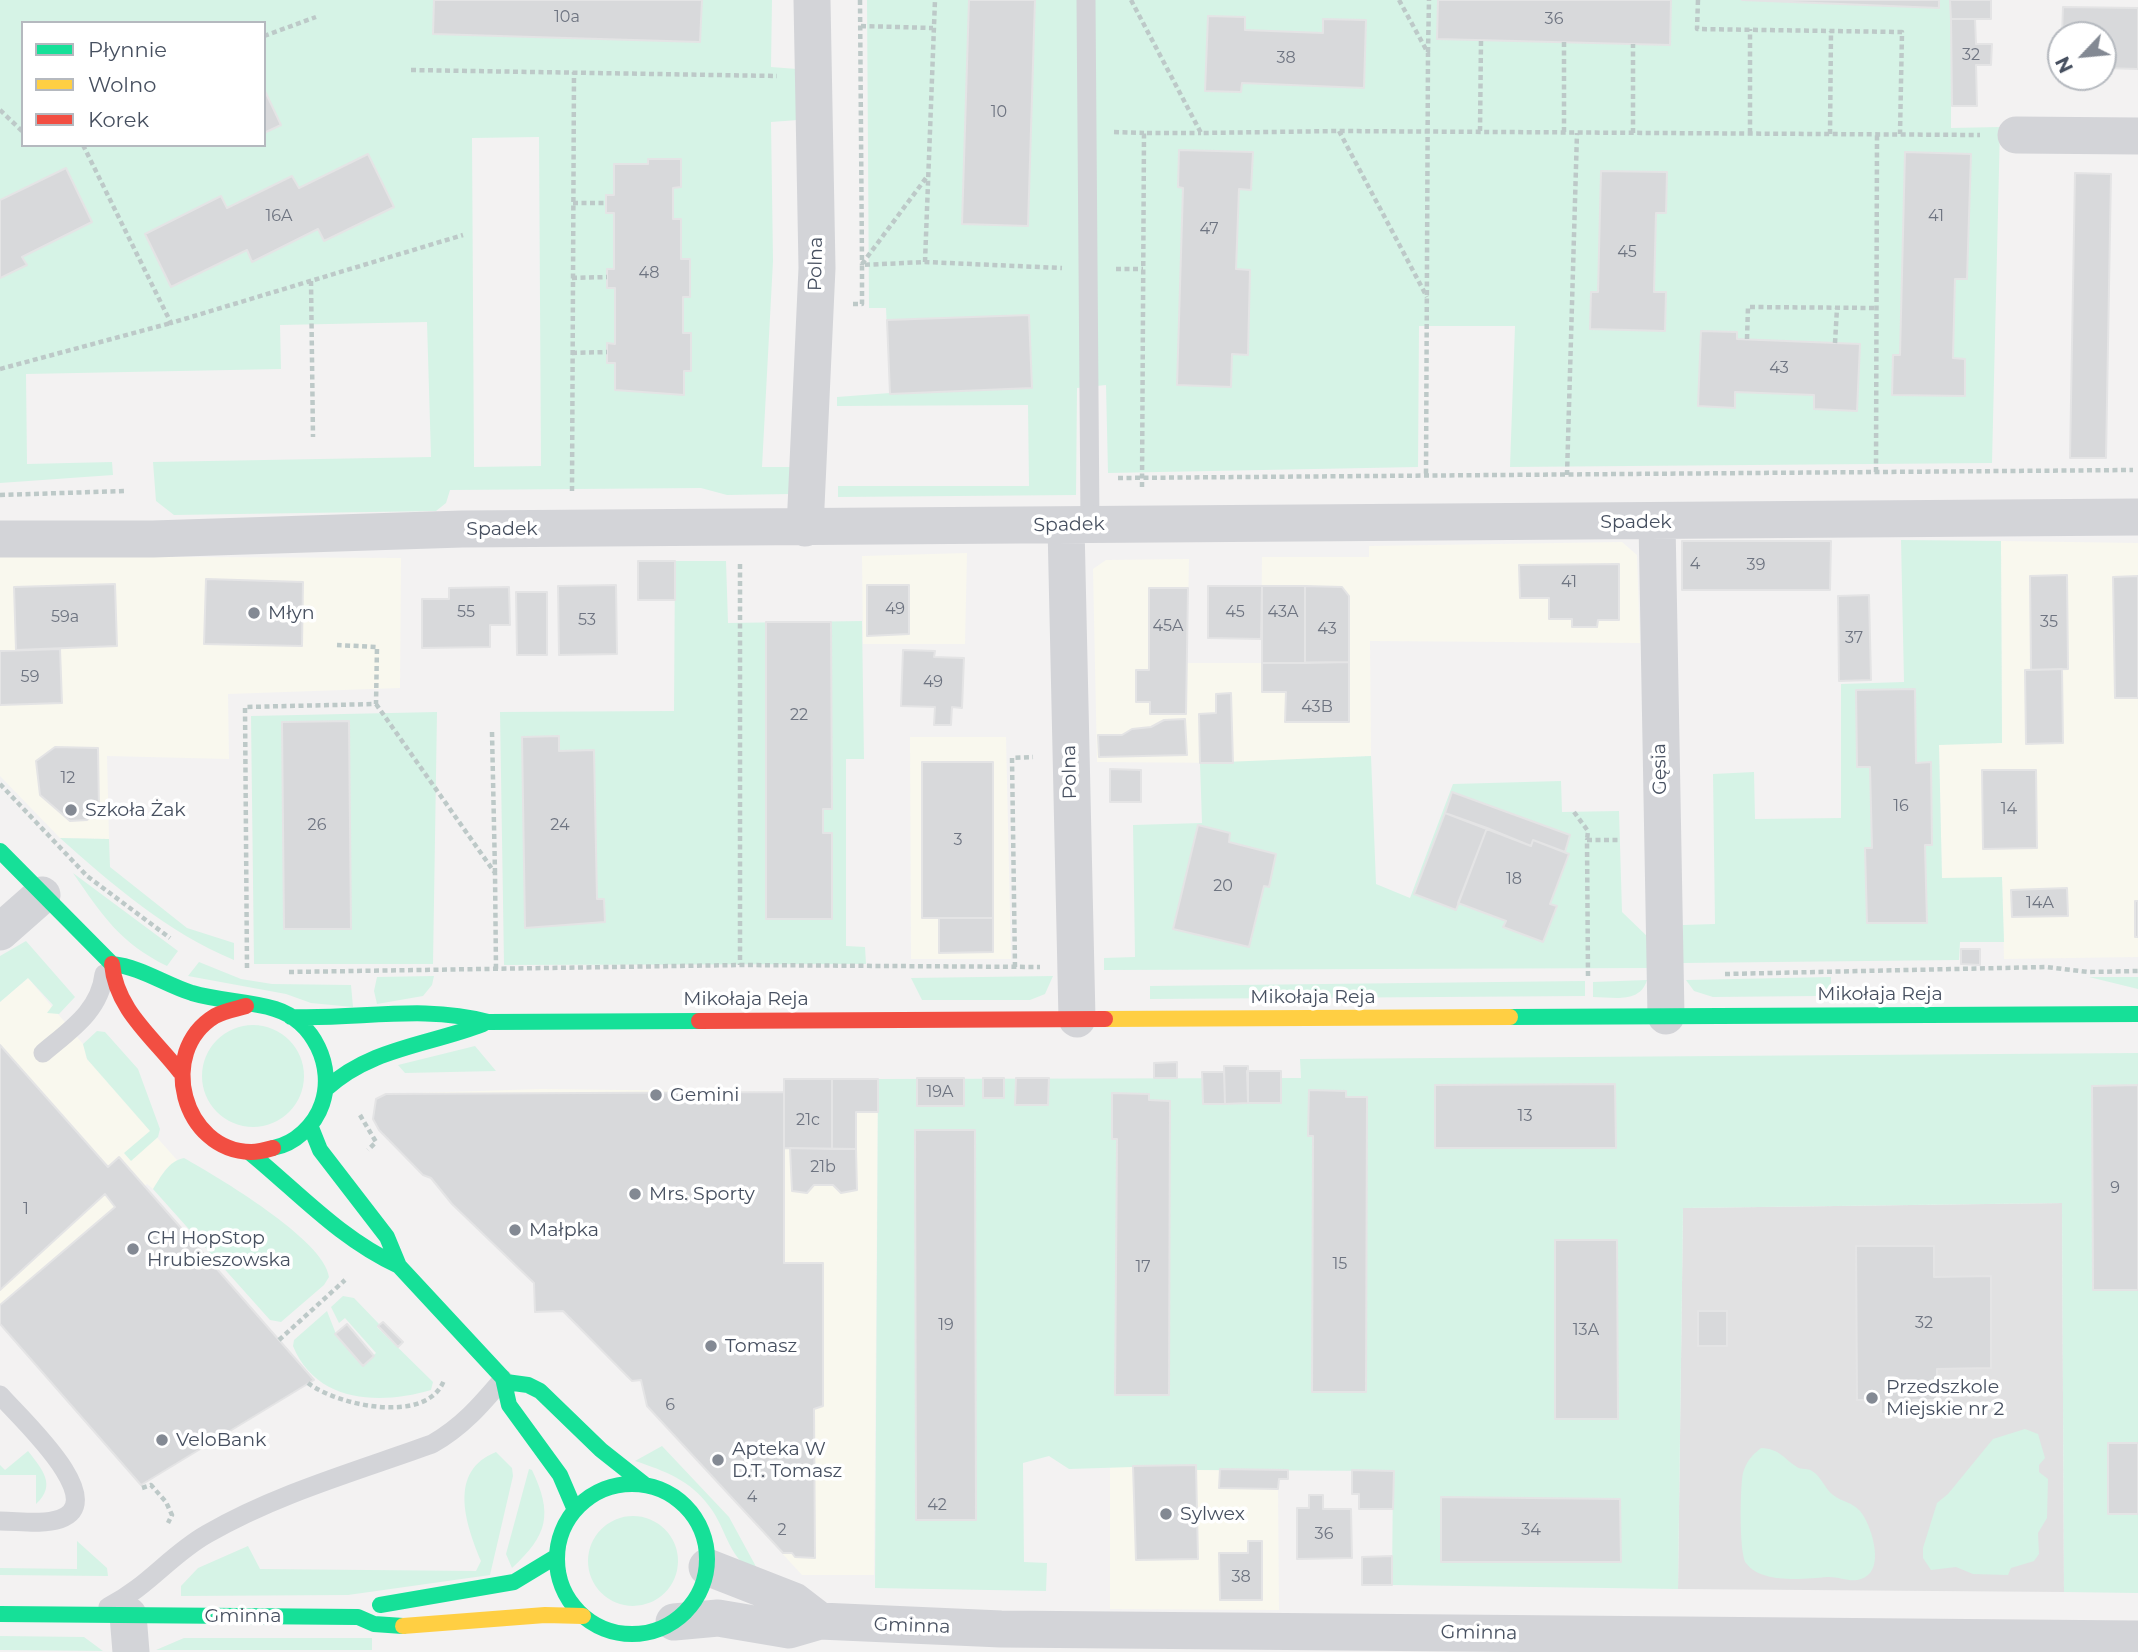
<!DOCTYPE html>
<meta charset="utf-8">
<style>
body{margin:0}
#map{position:relative;width:2138px;height:1652px;overflow:hidden;background:#f3f2f2;font-family:Montserrat,sans-serif}
canvas{display:block}
.legend{position:absolute;left:21px;top:21px;width:245px;height:126px;box-sizing:border-box;background:#fff;border:2px solid #b5b9bf;margin:0;padding:9px 12px;list-style:none;font-size:21px;color:#475060}
.legend li{display:flex;align-items:center;gap:14px;height:35px}
.legend b{width:35px;border:2px solid #b5b9bf}
.north{position:absolute;left:2047px;top:21px;width:70px;height:70px;box-sizing:border-box;background:#fff;border:2px solid #b5b9bf;border-radius:50%;rotate:244deg;font-size:19px;font-weight:700;line-height:28px;text-align:center;color:#475060}
.north::after{content:'';display:block;margin:auto;width:24px;height:32px;background:#838993;clip-path:polygon(50% 0,100% 100%,50% 72%,0 100%)}
</style>
<div id="map">
<canvas width="2138" height="1652"></canvas>
<ul class="legend">
<li><b style="height:9px;background:#16e098"></b>Płynnie</li>
<li><b style="height:9px;background:#ffcf43"></b>Wolno</li>
<li><b style="height:9px;background:#f24e42"></b>Korek</li>
</ul>
<div class="north">N</div>
</div>
<script>
const ctx = document.querySelector('canvas').getContext('2d');
ctx.lineJoin = 'round';
function fill(path, color) { ctx.fillStyle = color; ctx.fill(path, 'evenodd'); }
function stroke(path, color, width, dash) { ctx.strokeStyle = color; ctx.lineWidth = width; ctx.lineCap = dash ? 'butt' : 'round'; ctx.setLineDash(dash || []); ctx.stroke(path); }
function write(font, color, halo, rows, align = 'center') {
  ctx.font = font + ' Montserrat,sans-serif'; ctx.lineWidth = 7; ctx.setLineDash([]); ctx.textBaseline = 'middle'; ctx.strokeStyle = halo; ctx.fillStyle = color; for (const [text, x, y, turn = 0] of rows) {
    ctx.save(); ctx.translate(x, y); ctx.rotate((+turn || 0) * Math.PI / 180); ctx.textAlign = isNaN(turn) ? turn : align; if (halo) ctx.strokeText(text, 0, 0); ctx.fillText(text, 0, 0); ctx.restore();
  }
}
fill(new Path2D(`
 M2001 541 2138 543V957L2004 959 2002 878 1942 879 1939 744 2002 743Z
 M1622 542 1637 555 1640 643 1370 641 1371 756 1233 763 1097 762 1093 569 1106 560 1189 559 1187 663H1261L1262 557H1369V546Z
 M967 553 965 644H863L862 556Z
 M0 556 401 558 400 688 228 694 229 759 107 756 109 839 60 838 0 776Z
 M910 737H1006L1011 959H911Z
 M28 978 83 1044 87 1059 177 1160 165 1170 153 1189 147 1184 0 1306V1002Z
 M784 1079H878L874 1575H802L647 1406 641 1380 632 1381 564 1311 535 1312 534 1283 452 1204 431 1178 423 1175 379 1130 373 1119 376 1099 386 1094 541 1089 784 1092Z
 M1196 1465 1197 1470 1220 1469V1488L1278 1489 1279 1610 1110 1609V1467Z`), '#f9f8ee');
fill(new Path2D(`
 M2062 1203 2064 1592 1678 1589 1683 1208Z`), '#e1e1e2');
fill(new Path2D(`
 M0 0H772L771 67 797 69 798 120 771 122 773 261 762 467H790L791 494 727 495 701 488 450 490 446 503 436 511 174 515 156 501 153 462 431 457 427 322 280 325 281 369 26 374 27 464 112 462 113 475 0 483ZM23 23H264V145H23ZM539 137 541 466 474 467 472 138Z
 M867 0H1951V128L2000 127 1992 463 1510 467 1515 326H1419L1418 467 1108 473 1106 385 1077 388 1076 495 838 497V486H1029L1028 405 837 406V397L890 393 886 308H869Z
 M1901 540 2001 541 2002 743 1939 745 1942 878 2002 877 2004 942H1960L1959 960 1683 963V925L1715 924 1713 774 1754 772 1755 819 1841 818V684L1904 682Z
 M675 561H726L728 623 862 621 864 759H846V946L865 947 866 964 504 965 500 712 674 711Z
 M437 712 433 964H254L251 716Z
 M1371 756 1376 884 1410 898 1453 784 1561 781 1562 812 1619 811 1622 912 1650 939 1649 968 1104 970V958L1135 957 1133 825 1202 823 1200 763Z
 M60 838 109 839 110 867 187 928 234 943V960C167 932 114 886 60 838Z
 M73 873 178 951 167 966C120 943 102 915 73 873Z
 M26 941 75 997 59 1014 47 1013 53 1005 28 978 0 1002V956Z
 M199 962 241 979 272 984 351 985 353 1007 311 1003 286 994 188 976Z
 M434 976 432 985 423 996 377 1004 374 991 377 977Z
 M1053 976 1045 994 1030 1000H922L911 978Z
 M1831 977V988L1816 996 1713 997 1694 991 1686 980Z
 M2089 977H2138V989Z
 M1647 980C1640 1004 1613 997 1593 997V982Z
 M1585 981V996L1150 999V986Z
 M202 1076a51 51 0 1 1 102 0a51 51 0 1 1-102 0Z
 M97 1031 105 1032 138 1069 160 1129 158 1137 131 1161 124 1153 150 1131 87 1059 83 1044Z
 M475 1046 496 1071 405 1073 398 1065Z
 M2138 1053V1443L2108 1514H2138V1593L2064 1592 2062 1203 1683 1208 1678 1589 1392 1585 1393 1471 1196 1470V1465L1069 1469 1049 1456 1023 1463 1024 1562 1047 1563 1046 1591 875 1588 878 1079 1301 1078 1300 1059Z
 M184 1158C216 1176 325 1240 329 1277L324 1285 281 1322 270 1320 153 1189C161 1177 168 1161 184 1158Z
 M343 1296 354 1298 379 1324 377 1327 433 1382 431 1390C380 1405 316 1403 293 1346L294 1340 327 1311 336 1334 363 1365 376 1353 345 1318 339 1323 331 1307Z
 M2025 1429 2038 1434 2045 1458 2039 1465V1472L2048 1479 2047 1518 2038 1533 2039 1554 2034 1561 2011 1568 2008 1575 1973 1574 1956 1567 1931 1570 1923 1558V1548L1937 1503 1948 1494 1993 1439Z
 M662 1446 729 1517 760 1574C728 1562 728 1530 709 1506 690 1480 665 1471 635 1461Z
 M1761 1448C1780 1449 1783 1458 1797 1467 1801 1470 1808 1468 1812 1471 1821 1476 1825 1489 1833 1495 1842 1502 1852 1502 1860 1511 1871 1524 1883 1563 1868 1575 1855 1586 1842 1576 1827 1577 1804 1579 1761 1584 1746 1563 1739 1553 1740 1486 1743 1473 1746 1462 1752 1455 1761 1448Z
 M28 1451C42 1469 57 1485 36 1504V1475H0V1465L5 1470Z
 M496 1452 512 1468 513 1476 490 1575 348 1595 181 1596V1586L198 1568 248 1546 260 1569 476 1571 481 1561C465 1523 448 1471 496 1452Z
 M529 1469 532 1470C553 1514 548 1535 512 1568L506 1554Z
 M588 1561a45 45 0 1 1 90 0a45 45 0 1 1-90 0Z
 M77 1541 107 1568 108 1576 0 1575V1568L77 1569Z
 M0 1636 84 1637 103 1651 0 1650Z
 M184 1638H372V1650H156Z`), '#d6f3e6');
const building = new Path2D(`
 M434 0H702L700 42 433 34Z
 M969 0H1035L1028 226 962 224Z
 M1438 0H1671L1670 45 1437 39Z
 M1742 0H1939V8Z
 M1950 0H1991V19H1951Z
 M2063 7 2138 8V69L2103 68V35H2062Z
 M1208 16 1245 17V30L1323 33V19L1366 20 1364 88 1242 83 1241 92 1205 91Z
 M1951 19H1975L1976 44H1992L1991 65H1976L1977 106H1952Z
 M264 89 281 125 264 133Z
 M1179 150 1253 152 1251 190 1239 189 1236 269 1250 270 1248 355 1232 354 1231 387 1177 385 1183 188 1178 187Z
 M1905 152 1971 154 1967 279H1955L1953 358 1965 359V396L1892 395 1893 355H1900Z
 M368 154 394 207 324 241 318 229 252 262 247 250 171 287 145 234 221 196 227 208 292 176 299 188Z
 M648 159H681V187L673 188V219H681V259H690V297H683V333H691V371H684V395L615 390V363H607V343L615 344V288H607V269H614V213H606V195H614V164H648Z
 M66 168 92 222 22 257 27 265 0 278V200Z
 M1601 171 1667 172 1666 213H1656L1654 292H1666L1665 331 1590 329 1591 292H1598Z
 M2075 173 2111 174 2106 458H2070Z
 M1029 315 1032 388 890 394 887 320Z
 M1701 331 1737 332V339L1860 344 1857 411 1814 409V395L1735 392V408L1698 406Z
 M1682 541H1831L1830 590H1682Z
 M638 561H675V600H638Z
 M1619 564V620H1598L1597 627H1572V619H1549V598H1520L1519 565Z
 M2067 575 2068 669 2031 670 2030 576Z
 M2138 576V698H2115L2113 577Z
 M206 579 303 582 302 646 204 644Z
 M115 584 117 646 16 650 14 587Z
 M616 585 617 654 559 655 558 586Z
 M867 585H909V634L867 636Z
 M1208 586H1262L1261 639 1208 638Z
 M1262 586H1305V663H1262Z
 M1305 586 1342 587 1349 596V662L1305 663Z
 M509 587 510 625H490V647L422 648V599H449V588Z
 M1149 588H1188L1186 714H1150V702H1136V670H1149Z
 M516 592H547V655H517Z
 M1869 595 1871 680 1839 681 1838 596Z
 M766 622H831L832 809H823V833H832V919H766Z
 M60 649 62 703 0 705V651Z
 M903 650 935 651 934 657 964 658 962 708 952 707 951 725H934L935 707 901 706Z
 M1349 662V722H1285L1286 692H1262V663Z
 M2062 669 2063 743 2026 744 2025 670Z
 M1915 689 1916 763 1931 762 1932 845H1925L1927 923H1867L1865 848H1872L1870 767H1857L1856 690Z
 M1231 693 1233 763H1200L1199 714 1216 713V694Z
 M1185 719 1187 755 1099 757 1098 735H1122L1132 729 1151 727 1164 720Z
 M349 721 351 929H284L282 722Z
 M559 736V751L594 750 597 899H604L605 922 525 928 522 737Z
 M55 747 98 748 99 810 87 820 70 821 40 795 36 761Z
 M922 762H993V918H922Z
 M1110 769 1141 770V802H1110Z
 M1982 770H2036L2037 848 1983 849Z
 M1452 792 1570 835 1565 852 1533 840 1531 846 1445 813Z
 M1445 813 1487 828 1456 910 1414 894Z
 M1198 825 1230 833 1229 842 1276 854 1269 887 1264 886 1249 947 1173 929Z
 M1487 828 1531 846 1533 840 1569 854 1550 904 1557 906 1543 942 1503 927 1506 921 1458 903Z
 M2067 888 2068 916 2012 917 2011 890Z
 M2135 901H2138V937H2135Z
 M939 918H993V952L939 953Z
 M1961 949H1980V965L1961 964Z
 M0 1045 108 1167 119 1157 314 1380 141 1485 0 1324V1305L115 1207 105 1194 0 1290Z
 M1177 1062V1078H1154V1063Z
 M1224 1066H1248V1103L1225 1104Z
 M1247 1071H1281V1103H1248Z
 M1202 1072H1224L1225 1104H1203Z
 M917 1078H964V1106H917Z
 M983 1078H1004V1098H983Z
 M1016 1078H1049L1048 1105H1015Z
 M784 1079H832V1149L784 1148Z
 M832 1079H878V1112H856V1149H832Z
 M1615 1084 1616 1148H1435V1085Z
 M2138 1085V1290H2093L2092 1086Z
 M1309 1090 1346 1091V1097H1367L1366 1392H1312L1313 1136H1308Z
 M784 1092V1263H823V1406L814 1409 815 1558 795 1557 792 1553H783L647 1406 641 1380 632 1381 563 1311 535 1312 534 1283 452 1204 431 1178 423 1175 379 1130 373 1119 376 1099 386 1094Z
 M1112 1093 1149 1094V1100L1170 1101 1169 1395H1115L1117 1139H1112Z
 M915 1130H975L976 1520H916Z
 M790 1148 856 1149 857 1190 841 1193 833 1185H814L807 1193 792 1191Z
 M1555 1240H1617L1618 1419H1555Z
 M1856 1246H1934V1277L1991 1276V1368L1937 1369V1400H1913L1912 1414H1881V1400H1857Z
 M1698 1311H1727V1346H1698Z
 M383 1322 403 1342 398 1347 378 1326Z
 M347 1324 374 1356 363 1366 335 1334Z
 M2108 1443H2138V1514H2108Z
 M1196 1465 1198 1559 1136 1560 1133 1466Z
 M1220 1469 1288 1470V1479H1279L1278 1489 1219 1488Z
 M1352 1470 1394 1471 1393 1509H1359V1494H1352Z
 M1309 1495H1323V1509H1351L1352 1558 1297 1559V1508H1309Z
 M1441 1497 1620 1499 1621 1562H1441Z
 M1248 1541H1262V1600H1220L1219 1553H1248Z
 M1392 1556V1585H1362V1557Z`);
fill(building, '#d8d9db');
stroke(building, '#e4e4e5', 2);
stroke(new Path2D(`
 M860 0 862 265
 M1131 0 1201 133 1339 131 1980 135
 M1399 0 1428 53 1426 476
 M1698 0 1697 29 1902 32 1900 134
 M861 26 933 28
 M264 36 316 17
 M1564 42V132
 M1428 52 1429 0
 M411 70 777 76
 M0 110 23 132
 M1339 131 1427 297
 M1480 131 1481 40
 M1114 132 1144 133
 M1633 133V44
 M1750 133V29
 M1830 134 1831 31
 M83 145 171 323 463 235
 M573 203H606
 M925 262 935 0
 M862 264 926 178
 M1116 269H1143
 M572 278 607 277
 M311 281 313 437
 M853 304H862V265L925 262 1062 268
 M1747 339 1748 307 1876 308
 M1835 343 1837 308
 M572 353 607 352
 M0 369 171 323
 M1876 472 1877 134
 M1567 475 1577 133
 M1118 478 2133 470
 M1142 487 1144 133H1201
 M572 491 574 72
 M0 495 125 491
 M740 564V965
 M376 704 495 873 496 970
 M492 732 495 872
 M0 784 87 876 170 938
 M1574 812 1588 831 1587 840
 M1015 967 1012 758 1033 757
 M247 968 245 707 376 704 377 647 337 645
 M289 972 740 965 1040 967
 M1725 974 2046 967 2089 972 2138 971
 M1588 976 1587 840H1620
 M360 1115 376 1142 368 1150
 M279 1340 345 1280
 M308 1383C338 1406 428 1425 444 1380
 M142 1488 151 1485 166 1502 172 1515 168 1523`), '#bdc9c8', 4.5, [5, 3.5]);
stroke(new Path2D(`
 M1086 0 1090 525
 M43 1053C70 1030 100 1011 104 974
 M0 1395C17 1415 112 1501 60 1519 42 1525 19 1521 0 1521
 M108 1607C149 1586 170 1555 207 1534 276 1494 357 1471 432 1444 462 1427 481 1405 503 1379`), '#d3d4d8', 19);
stroke(new Path2D(`
 M2016 135 2138 136
 M1657 522 1666 1016
 M1066 526 1077 1019
 M805 528 817 268 812 0
 M0 539H153L462 529 2138 517
 M0 932 42 895
 M707 1567 794 1601 820 1621
 M128 1615 131 1652
 M674 1622 718 1618 789 1630 820 1621 1001 1629 2138 1639`), '#d3d4d8', 37);
stroke(new Path2D(`
 M0 851 112 964C141 967 164 984 192 993 219 1001 249 1001 275 1009 314 1021 335 1067 322 1104 315 1125 295 1144 273 1148
 M291 1017C357 1020 423 1004 488 1022L699 1021
 M1510 1017 2138 1014
 M326 1089C370 1048 429 1045 483 1024
 M310 1125 320 1150 387 1237 399 1266 503 1378 509 1405 560 1475 575 1510
 M249 1152C298 1192 340 1239 399 1266
 M506 1382 528 1385 540 1391 601 1450 644 1484
 M557 1559a75 75 0 1 1 150 0a75 75 0 1 1-150 0Z
 M380 1605 514 1582 557 1556
 M0 1614 358 1617 374 1624 403 1626`), '#16e098', 16);
stroke(new Path2D(`
 M1105 1019 1510 1017
 M403 1626 545 1615 583 1616`), '#ffcf43', 16);
stroke(new Path2D(`
 M112 964C116 1010 154 1038 180 1072
 M246 1006C236 1009 224 1011 215 1016 156 1052 183 1151 251 1152 258 1152 266 1150 273 1148
 M699 1021 1105 1019`), '#f24e42', 16);
for (const [x, y, r, color] of [
 [254,613,7,"#838993"],
 [71,810,7,"#838993"],
 [656,1095,7,"#838993"],
 [635,1194,7,"#838993"],
 [515,1230,7,"#838993"],
 [133,1249,7,"#838993"],
 [711,1346,7,"#838993"],
 [1872,1398,7,"#838993"],
 [162,1440,7,"#838993"],
 [718,1460,7,"#838993"],
 [1166,1514,7,"#838993"]
]) { const dot = new Path2D(); dot.arc(x, y, r, 0, 2 * Math.PI); ctx.fillStyle = color; ctx.fill(dot); stroke(dot, '#fff', 2.5); }
write('16px', '#6e7481', null, [
 ["10a",567,17],
 ["36",1554,19],
 ["32",1971,55],
 ["38",1286,58],
 ["10",999,112],
 ["16A",279,216],
 ["41",1936,216],
 ["47",1209,229],
 ["45",1627,252],
 ["48",649,273],
 ["43",1779,368],
 ["4",1695,564],
 ["39",1756,565],
 ["41",1569,582],
 ["49",895,609],
 ["55",466,612],
 ["45",1235,612],
 ["43A",1283,612],
 ["59a",65,617],
 ["53",587,620],
 ["35",2049,622],
 ["45A",1168,626],
 ["43",1327,629],
 ["37",1854,638],
 ["59",30,677],
 ["49",933,682],
 ["43B",1317,707],
 ["22",799,715],
 ["12",68,778],
 ["16",1901,806],
 ["14",2009,809],
 ["26",317,825],
 ["24",560,825],
 ["3",958,840],
 ["18",1514,879],
 ["20",1223,886],
 ["14A",2040,903],
 ["19A",940,1092],
 ["13",1525,1116],
 ["21c",808,1120],
 ["21b",823,1167],
 ["9",2115,1188],
 ["1",26,1209],
 ["15",1340,1264],
 ["17",1143,1267],
 ["32",1924,1323],
 ["19",946,1325],
 ["13A",1586,1330],
 ["6",670,1405],
 ["4",752,1497],
 ["42",937,1505],
 ["2",782,1530],
 ["34",1531,1530],
 ["36",1324,1534],
 ["38",1241,1577]
]);
write('19px', '#475060', '#fff', [
 ["Polna",816,264,-89],
 ["Spadek",1636,522],
 ["Spadek",1069,525,-1],
 ["Spadek",502,529],
 ["Gęsia",1660,769,-91],
 ["Polna",1070,772,-91],
 ["Mikołaja Reja",1880,994],
 ["Mikołaja Reja",1313,997],
 ["Mikołaja Reja",746,999],
 ["Gminna",243,1616],
 ["Gminna",912,1626,2],
 ["Gminna",1479,1633,1]
]);
write('19px', '#475060', '#fff', [
 ["Młyn",268,613],
 ["Szkoła Żak",85,810],
 ["Gemini",670,1095],
 ["Mrs. Sporty",649,1194],
 ["Małpka",529,1230],
 ["CH HopStop",147,1238],
 ["Hrubieszowska",147,1260],
 ["Tomasz",725,1346],
 ["Przedszkole",1886,1387],
 ["Miejskie nr 2",1886,1409],
 ["VeloBank",176,1440],
 ["Apteka W",732,1449],
 ["D.T. Tomasz",732,1471],
 ["Sylwex",1180,1514]
], 'left');
</script>
